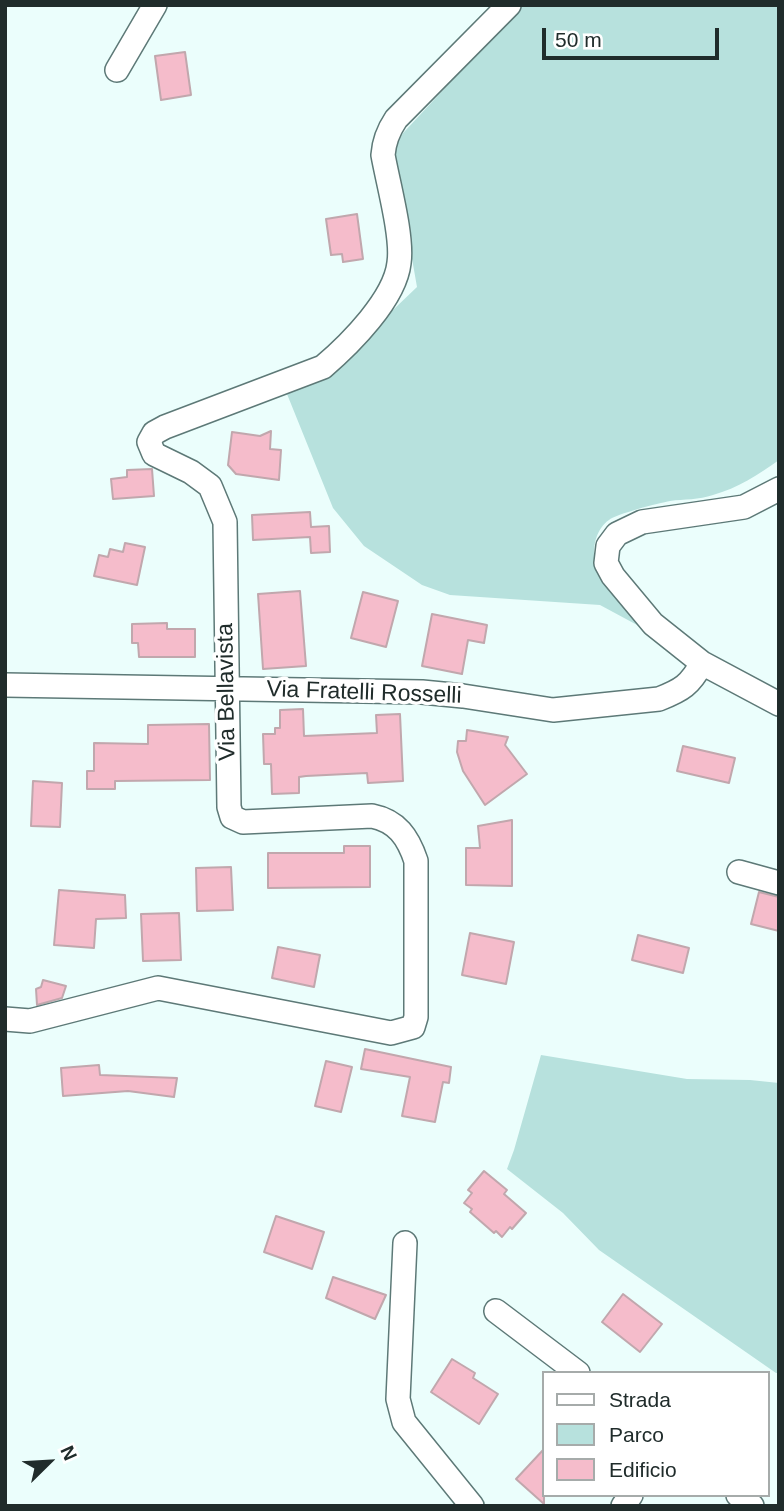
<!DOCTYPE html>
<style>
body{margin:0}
#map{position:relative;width:784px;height:1511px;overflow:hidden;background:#ebfefc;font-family:Arial,sans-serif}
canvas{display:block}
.frame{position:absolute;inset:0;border:7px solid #202c2b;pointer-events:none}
.legend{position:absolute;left:542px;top:1371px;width:228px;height:126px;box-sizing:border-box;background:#fff;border:2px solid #a6abaa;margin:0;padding:9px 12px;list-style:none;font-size:21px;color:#202c2b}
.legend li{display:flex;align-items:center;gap:14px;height:35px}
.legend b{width:35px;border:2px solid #a6abaa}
.north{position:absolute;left:14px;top:1427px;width:70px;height:70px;-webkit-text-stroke:5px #fff;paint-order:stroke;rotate:66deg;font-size:19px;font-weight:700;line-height:28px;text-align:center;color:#202c2b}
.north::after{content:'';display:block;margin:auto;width:24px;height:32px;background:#202c2b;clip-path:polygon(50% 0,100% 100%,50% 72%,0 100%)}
.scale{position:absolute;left:542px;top:28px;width:177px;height:32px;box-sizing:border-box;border:4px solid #202c2b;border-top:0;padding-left:9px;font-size:21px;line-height:24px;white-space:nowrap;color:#202c2b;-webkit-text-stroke:5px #fff;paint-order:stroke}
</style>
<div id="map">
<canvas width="784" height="1511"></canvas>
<div class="frame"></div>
<ul class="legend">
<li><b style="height:9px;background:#fff"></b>Strada</li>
<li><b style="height:19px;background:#b7e1dd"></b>Parco</li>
<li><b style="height:19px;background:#f5bccb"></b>Edificio</li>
</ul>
<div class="north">N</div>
<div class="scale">50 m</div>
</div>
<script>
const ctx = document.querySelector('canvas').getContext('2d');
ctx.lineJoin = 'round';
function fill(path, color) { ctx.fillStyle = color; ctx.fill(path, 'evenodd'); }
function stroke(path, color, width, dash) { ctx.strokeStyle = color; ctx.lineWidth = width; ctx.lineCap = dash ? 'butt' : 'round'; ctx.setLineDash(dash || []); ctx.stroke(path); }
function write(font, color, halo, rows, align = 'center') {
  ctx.font = font + ' Arial,sans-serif'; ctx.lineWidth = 7; ctx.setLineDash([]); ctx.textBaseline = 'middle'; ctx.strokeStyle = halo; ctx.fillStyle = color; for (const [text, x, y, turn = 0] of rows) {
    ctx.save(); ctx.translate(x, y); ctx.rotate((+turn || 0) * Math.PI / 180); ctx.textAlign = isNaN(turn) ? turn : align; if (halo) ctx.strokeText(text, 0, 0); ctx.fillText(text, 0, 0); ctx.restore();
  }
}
fill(new Path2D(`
 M522 5H779V460C758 475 738 488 713 495 699 500 684 499 670 501 659 503 616 514 609 520 597 528 592 546 595 559 600 583 624 607 639 626L600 605 450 595 422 585 364 546 333 508 287 394 296 384 326 374 417 287 392 145Z
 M541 1055 687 1079 750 1080 779 1083V1373H776L599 1250 563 1213 507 1169 514 1150Z`), '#b7e1dd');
const building = new Path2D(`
 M185 52 191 95 161 100 155 56Z
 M357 214 363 259 343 262 342 254 331 255 326 219Z
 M271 431 270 449 281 450 279 480 236 474 228 465 232 432 260 436Z
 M152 469 154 496 113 499 111 479 127 477V470Z
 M310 512 311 527 329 526 330 552 311 553 310 537 253 540 252 515Z
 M125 543 145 547 137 585 94 576 99 555 108 557 110 549 123 552Z
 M300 591 306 666 263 669 258 594Z
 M363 592 398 601 386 647 351 638Z
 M432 614 487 625 484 643 468 640 462 674 422 666Z
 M167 623V629H195V657H139L138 643H132V624Z
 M303 709 304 736 377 733 376 715 400 714 403 781 368 783 367 773 306 776 299 777V793L272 794 271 764H264L263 734H275V728H280V710Z
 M209 724 210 780 115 781V789H87V771H94V743L148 744V725Z
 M467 730 508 737 505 745 527 774 485 805 463 771 457 752 458 741H466Z
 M683 746 735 758 729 783 677 771Z
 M33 781 62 783 60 827 31 826Z
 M512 820V886L466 885V848H480L478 826Z
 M344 846H370V887L268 888V853H344Z
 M231 867 233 910 197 911 196 868Z
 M59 890 125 895 126 918 96 919 94 948 54 945Z
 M759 892 779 897V931L751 924Z
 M179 913 181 960 143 961 141 914Z
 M470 933 514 942 506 984 462 975Z
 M638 935 689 948 683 973 632 960Z
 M278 947 320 955 314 987 272 978Z
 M43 980 66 986 62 998 37 1005 36 989 41 987Z
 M365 1049 451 1067 449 1083 443 1082 435 1122 402 1116 410 1077 361 1069Z
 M326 1061 352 1067 341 1112 315 1106Z
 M99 1065 100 1075 177 1078 174 1097 128 1091 63 1096 61 1068Z
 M484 1171 507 1190 504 1194 526 1213 512 1229 510 1227 502 1237 496 1231 494 1233 470 1212 472 1209 464 1203 472 1193 468 1190Z
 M276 1216 324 1232 312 1269 264 1252Z
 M333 1277 386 1295 375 1319 326 1298Z
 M623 1294 662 1324 640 1352 602 1322Z
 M452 1359 475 1373 473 1378 498 1394 479 1424 431 1392Z
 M544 1449V1504L516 1479Z`);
fill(building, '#f5bccb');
stroke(building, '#c1a7ad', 2);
const minor = new Path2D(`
 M117 70 155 5
 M779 489 744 507 642 522 617 534 608 546 606 563 613 576 653 624 702 663 779 704
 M5 685 422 692 463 696 553 710 659 699C682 690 690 685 702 663
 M739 872 779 883
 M5 1019 30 1021 158 988 391 1033 413 1027 416 1017V861C408 837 397 821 372 816L243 822 232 817 229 807 225 522 210 486 191 472 154 454 149 442 154 433 165 427 323 367C350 344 395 299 399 263 403 237 388 183 383 155 384 141 388 131 396 119L509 5
 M405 1243 398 1399 404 1422 472 1506
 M496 1311 578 1373
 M738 1495 752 1506
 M623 1506 631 1495`);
stroke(minor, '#5d7977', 26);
stroke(minor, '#fff', 23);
write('23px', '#202c2b', '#fff', [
 ["Via Bellavista",227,692,-91],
 ["Via Fratelli Rosselli",364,693,2]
]);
</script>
